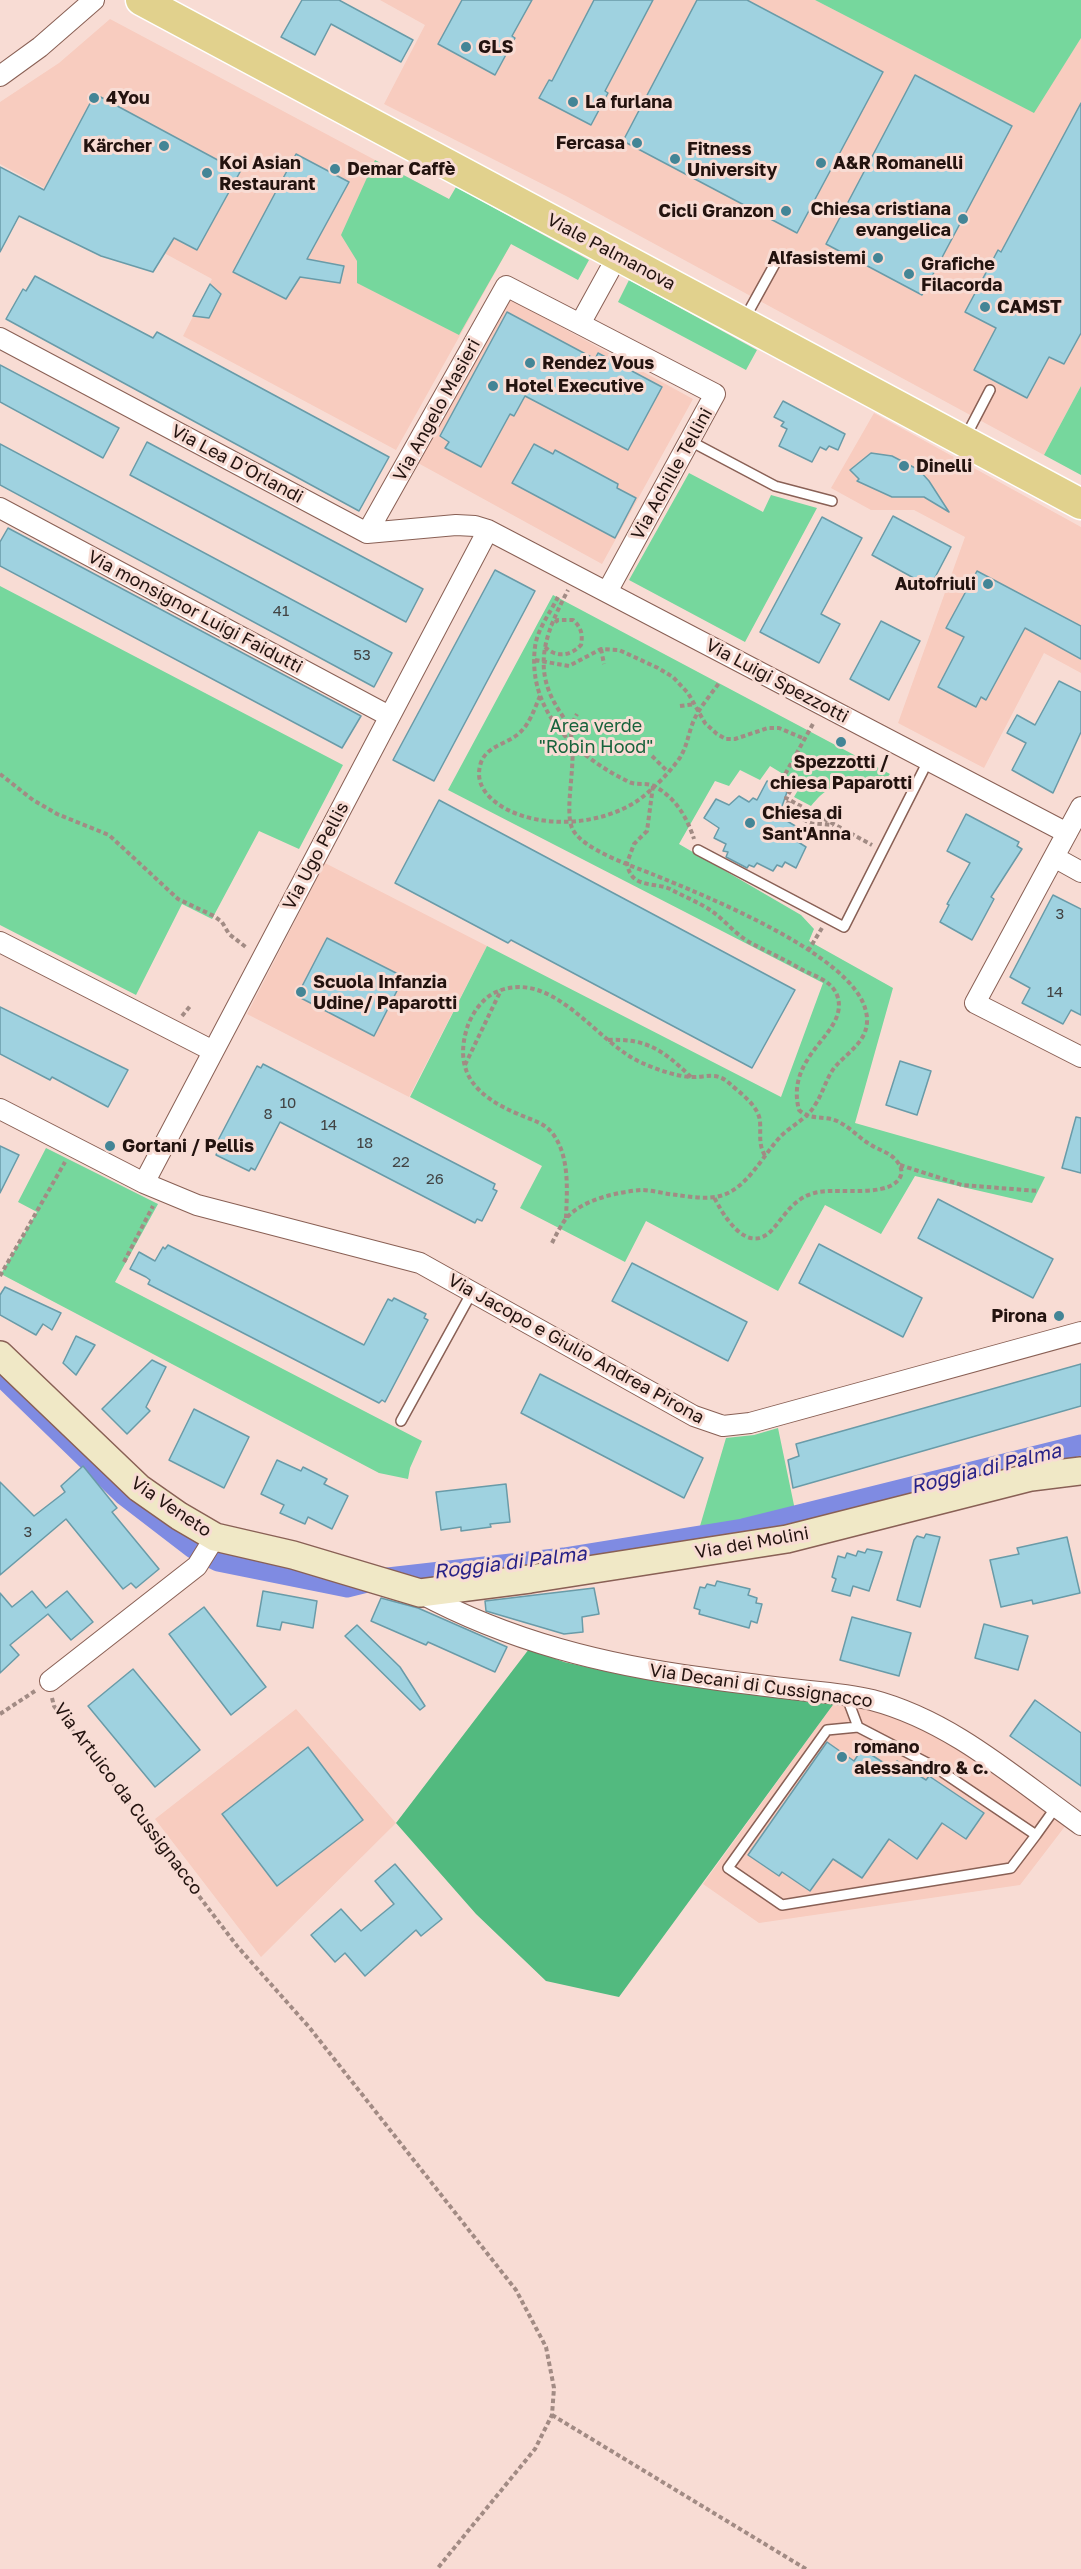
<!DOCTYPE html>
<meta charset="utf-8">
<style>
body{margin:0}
canvas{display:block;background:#f8dcd4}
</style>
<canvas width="1081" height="2569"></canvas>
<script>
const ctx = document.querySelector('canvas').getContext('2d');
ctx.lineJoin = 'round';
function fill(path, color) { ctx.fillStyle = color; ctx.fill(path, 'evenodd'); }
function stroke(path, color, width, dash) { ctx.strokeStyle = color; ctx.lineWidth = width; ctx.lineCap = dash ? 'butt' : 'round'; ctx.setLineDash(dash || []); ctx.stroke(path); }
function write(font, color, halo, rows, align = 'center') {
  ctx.font = font + ' "Golos Text",sans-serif'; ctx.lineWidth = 6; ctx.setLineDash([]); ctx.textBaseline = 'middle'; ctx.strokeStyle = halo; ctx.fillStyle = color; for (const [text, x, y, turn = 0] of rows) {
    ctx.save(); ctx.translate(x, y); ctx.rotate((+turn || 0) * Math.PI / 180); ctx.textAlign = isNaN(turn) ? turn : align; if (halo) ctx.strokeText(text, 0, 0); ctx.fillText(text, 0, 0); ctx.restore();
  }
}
fill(new Path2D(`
 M380 0H815L1033 112 1081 38V386L1044 455 568 197 384 104 425 25Z
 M110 19 516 235 396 450 183 336 212 279 0 164V102L59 63Z
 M508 298 693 399 602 564 418 463Z
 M874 413 1081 527V673L1044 653 984 768 898 723 965 537 914 510H871L831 488Z
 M325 863 487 946 409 1097 247 1014Z
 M838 1698 898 1717 945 1740 1066 1825 1020 1885 759 1923 703 1884Z
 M296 1709 396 1823 261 1957 155 1819Z`), '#f8ccbf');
fill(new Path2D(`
 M815 0H1081V38L1034 113Z
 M375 160 449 199 456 187 589 260 578 280 511 244 459 335 357 283V261L341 235Z
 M629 280 757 350 746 370 618 302Z
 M1081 386V475L1044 455Z
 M689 473 763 512 771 495 817 508 745 642 629 580Z
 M0 586 343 765 299 849 259 831 212 919 182 904 136 995 0 925Z
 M553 595 890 774C871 800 855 779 833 788 823 791 817 799 811 806L794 797 801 785 770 766 760 780 740 770 729 786 715 781 679 844 801 915 814 929 809 941 893 988 855 1123 1045 1177 1032 1203 915 1176 881 1234 825 1205 778 1291 646 1221 625 1262 520 1208 542 1166 410 1097 487 946 781 1097 823 983 448 790Z
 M46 1148 158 1204 115 1282 422 1441 410 1468 408 1479 379 1473 1 1274 37 1212 18 1202Z
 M778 1428 795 1510 754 1519 700 1526 726 1438 754 1435Z`), '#76d79d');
fill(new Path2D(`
 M529 1649 564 1662 618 1674 838 1698 619 1997 546 1981 476 1914 396 1823Z`), '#52ba7f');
stroke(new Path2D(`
 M0 1375 124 1495 193 1548 218 1561 347 1587 379 1579 564 1558 743 1529 1081 1445`), '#7f8be2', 21);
const building = new Path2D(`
 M302 0H339L413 40 401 62 331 24 315 55 281 37Z
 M462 0H532L512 36 515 38 495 75 438 44Z
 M594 0H653L605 91 608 93 591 125 539 98 549 80 552 81Z
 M697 0H747L883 72 797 233 623 141Z
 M915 75 1012 126 922 295 826 244Z
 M95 94 240 172 197 250 174 238 153 272 101 256 19 216 0 252V167L44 190Z
 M1081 103V333L1064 364 1049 357 1027 398 974 370 996 328 965 312 998 250 1001 252Z
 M296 154 349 182 307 259 344 266 340 283 300 277 286 299 233 272Z
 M35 276 153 338 157 332 389 457 359 511 6 319 23 289 26 291Z
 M210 284 221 294 209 318 193 316Z
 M507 312 595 359 598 353 662 387 628 450 525 396 514 416 510 414 481 467 445 448 449 442 440 436Z
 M0 365 119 428 103 458 0 402Z
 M783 401 845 434 838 450 829 446 826 450 820 447 812 462 779 446 787 429 781 426 784 422 774 417Z
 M147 442 423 589 406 622 130 475Z
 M0 444 392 653 374 687 0 485Z
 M534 444 553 454 555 450 618 484 617 488 636 498 615 538 512 483Z
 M871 453 892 456 919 470 929 481 949 512 924 497H892L857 481 859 479 850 470Z
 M893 516 951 547 930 587 872 555Z
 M822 517 862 538 821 614 840 624 819 663 760 632Z
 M8 528 361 716 342 748 0 566V542Z
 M495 570 535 591 434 781 393 760Z
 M977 571 1081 626V659L1025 628 986 700 981 697 976 707 938 687 964 637 946 628Z
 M881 621 920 641 889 700 850 679Z
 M1059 681 1081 692V732L1053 793 1012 770 1026 743 1007 733 1017 715 1035 725Z
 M767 781 787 792 780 812 784 814 782 818 797 827 792 833 798 836 795 840 806 847 796 868 785 862 782 867 777 865 773 871 757 863 754 867 749 865 747 868 726 857 728 852 723 851 726 844 714 838 719 828 704 818 716 799 729 805 739 796 749 802 753 798 757 800Z
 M439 800 795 990 752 1068 511 940 508 943 395 883Z
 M966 814 1019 842 1017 846 1022 849 991 897 994 899 972 940 940 922 949 905 947 904 970 863 947 851Z
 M1053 895 1081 909V1015L1071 1010 1063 1024 1022 1003 1030 988 1010 977Z
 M327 938 404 977 374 1036 297 996Z
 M0 1007 128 1070 108 1107 52 1077 50 1080 0 1054Z
 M900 1061 931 1071 917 1115 886 1105Z
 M263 1064 495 1184 493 1189 497 1191 482 1221 477 1219 475 1223 280 1122 255 1170 251 1168 249 1171 216 1155 218 1150 214 1148 257 1066 261 1068Z
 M1076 1117 1081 1118V1173L1062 1168Z
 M0 1146 19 1155 0 1193Z
 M938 1199 1053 1259 1033 1298 918 1238Z
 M819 1244 922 1298 903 1337 799 1283Z
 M168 1245 364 1345 388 1299 392 1301 394 1298 426 1314 424 1318 428 1320 385 1402 382 1400 379 1403 148 1284 150 1280 146 1277 130 1269 139 1252 155 1261 163 1247 165 1249Z
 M632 1263 747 1322 728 1361 612 1301Z
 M5 1287 61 1313 52 1330 43 1324 36 1335 0 1315V1295Z
 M76 1336 95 1345 76 1375 63 1363Z
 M152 1360 166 1367 146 1407 150 1411 127 1434 102 1409Z
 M1081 1364V1406L793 1488 788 1460 799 1456 796 1444Z
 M540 1374 703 1458 684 1498 521 1413Z
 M194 1409 249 1437 224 1488 169 1460Z
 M277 1460 301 1471 303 1467 327 1479 324 1484 348 1496 332 1529 308 1517 305 1524 280 1513 284 1505 261 1494Z
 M83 1466 117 1508 112 1512 159 1569 136 1588 131 1583 123 1589 66 1519 0 1575V1482L34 1516 65 1492 61 1486Z
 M506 1484 510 1522 490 1524 491 1527 461 1531V1527L441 1530 436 1492Z
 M926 1534 940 1537 920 1607 897 1600 914 1540 917 1536 924 1538Z
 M1067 1537 1080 1593 1033 1604 1032 1600 1001 1607 990 1560 1019 1554 1017 1548Z
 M867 1549 882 1552 869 1591 853 1586 850 1596 832 1591 836 1579 832 1577 838 1556 845 1558 847 1553 856 1556 858 1551 865 1553Z
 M717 1581 750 1589 748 1595 757 1598 756 1603 762 1604 757 1623 751 1621 749 1628 699 1614 700 1610 694 1608 700 1587 705 1588 707 1584 715 1586Z
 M594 1588 599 1614 582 1617 583 1632 564 1634 486 1611 485 1601Z
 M32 1591 46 1608 67 1591 93 1622 71 1640 48 1614 10 1645 19 1655 0 1673V1593L12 1607Z
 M263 1591 317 1601 313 1628 282 1622 280 1630 257 1626Z
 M381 1598 418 1608 507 1647 495 1672 428 1642 426 1645 371 1621Z
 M204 1607 266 1687 231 1715 169 1634Z
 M852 1617 911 1633 899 1676 840 1660Z
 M984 1624 1028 1636 1018 1670 975 1658Z
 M357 1625 400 1667 425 1706 420 1710 345 1636Z
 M133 1669 200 1750 155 1787 88 1706Z
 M1035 1700 1081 1733V1786L1010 1736Z
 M827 1742 854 1761 862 1749 892 1768 897 1761 926 1780 929 1776 984 1813 966 1839 942 1823 917 1859 889 1839 862 1878 833 1859 810 1891 782 1872 779 1876 748 1855Z
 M308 1747 363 1820 277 1886 222 1814Z
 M395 1864 442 1919 421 1936 416 1930 365 1976 345 1953 335 1962 311 1935 341 1909 361 1931 394 1904 375 1881Z`);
fill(building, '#9fd2e0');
stroke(building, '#699ba8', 1.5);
const lane = new Path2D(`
 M745 318 777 260
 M965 438 990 390
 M690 441 775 486 832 501
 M698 850 844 927 928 761
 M401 1421 472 1292
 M846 1695 858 1727 935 1767 1036 1835 1056 1807
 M858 1727 827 1730 728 1868 782 1905 1011 1868 1036 1835`);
const street = new Path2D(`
 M0 76 40 47 94 0
 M0 338 367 533 456 525 475 526 488 530 1067 833
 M0 508 389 716
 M367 533 506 286 580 324
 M607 592 715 394 580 324 618 255
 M1081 807 975 1003 1081 1057
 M1054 857 1081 872
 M0 942 213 1051
 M0 1109 144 1183 197 1205 420 1263 694 1416 723 1426 750 1423 1081 1332
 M144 1183 488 530
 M420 1593C509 1641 605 1665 705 1678 740 1683 774 1687 809 1691 830 1693 851 1695 872 1700 952 1721 1015 1778 1081 1825
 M50 1681 197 1566 215 1537`);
const secondary = new Path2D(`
 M0 1355 139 1488 179 1516 215 1537 293 1555 420 1593 530 1579 787 1539 1031 1477 1081 1471`);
const primary = new Path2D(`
 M141 0 1081 504`);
stroke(lane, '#896055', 12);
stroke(street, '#896055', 22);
stroke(secondary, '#896055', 30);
stroke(primary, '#fff', 33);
stroke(new Path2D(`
 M558 597C550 613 537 630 535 647 527 711 575 755 627 781 635 786 645 782 654 786 675 797 687 817 694 839
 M545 647C556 658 571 656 581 645 583 634 581 627 573 620H558L551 625
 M601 649 604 664
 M535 660 569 666 601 649 619 650 658 668 673 677 688 693 705 723 717 734 726 739H735L768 728H779L805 739
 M540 696C534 710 529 726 517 735 504 745 484 747 480 766 475 786 490 800 506 809 544 829 601 825 637 801 649 793 668 774 676 763 686 751 687 739 692 725 697 710 710 696 719 683
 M680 706 695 704
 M569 729 577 714
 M652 756 668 772
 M0 774 33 800 57 814 109 835 178 899 214 916 222 922 229 934 247 948
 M781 782 792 788 786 798 872 845
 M653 786 647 831 634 844 627 863C628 869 630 875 635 879 645 886 659 884 670 889 683 896 698 902 710 910 724 919 734 933 749 942 766 951 784 959 801 969 814 976 831 980 837 995 851 1033 784 1053 799 1110 811 1121 823 1115 837 1121 850 1127 859 1138 871 1145 879 1150 888 1152 895 1159 899 1163 903 1170 901 1175 894 1196 849 1190 833 1191 820 1191 808 1193 798 1201 787 1209 780 1222 770 1232 746 1254 723 1215 714 1197
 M778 787 814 722
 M789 801 785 809 810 823 833 825
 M808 951 822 928
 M182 1016 191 1005
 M608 1040C647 1038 664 1051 691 1077
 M465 1065 501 990
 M900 1165 962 1185 1038 1191
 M566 1218C567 1191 570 1157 553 1134 544 1122 531 1120 518 1114 478 1097 453 1074 467 1028 471 1015 482 999 494 993 552 965 596 1043 642 1063 656 1069 675 1076 690 1077 705 1078 716 1071 729 1083 740 1093 758 1105 760 1121 761 1135 758 1143 765 1156
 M552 1243C556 1235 560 1227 565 1220 580 1200 617 1192 641 1190 652 1190 665 1194 677 1195 691 1197 709 1200 723 1195 749 1186 763 1155 781 1136 792 1125 807 1119 815 1105 823 1093 826 1079 834 1068 844 1056 859 1047 865 1032 867 1026 868 1019 866 1012 855 955 703 895 652 874 632 866 581 849 572 828 564 808 577 762 571 735 568 721 558 711 552 698 533 659 550 625 568 590
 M124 1262 153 1206
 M0 1276 65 1162
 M52 1698 54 1706 237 1946 309 2027 516 2290 546 2347 554 2388 552 2415 535 2449 437 2569
 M0 1714 35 1691
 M552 2415 806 2569`), '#a28b84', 4, [4.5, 3]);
stroke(lane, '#fff', 9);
stroke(street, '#fff', 20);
stroke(secondary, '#f0e8c6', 27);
stroke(primary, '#e1d18d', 30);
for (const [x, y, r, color] of [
 [466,47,6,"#438596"],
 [94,98,6,"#438596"],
 [573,102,6,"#438596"],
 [637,143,6,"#438596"],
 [164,146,6,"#438596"],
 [675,159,6,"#438596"],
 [821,163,6,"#438596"],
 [335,169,6,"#438596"],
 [207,173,6,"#438596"],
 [786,211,6,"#438596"],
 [963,219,6,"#438596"],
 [878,258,6,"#438596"],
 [909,274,6,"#438596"],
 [985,307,6,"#438596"],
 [530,363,6,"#438596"],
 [493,386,6,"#438596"],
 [904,466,6,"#438596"],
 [988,584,6,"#438596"],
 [841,742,6,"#438596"],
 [750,823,6,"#438596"],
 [301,992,6,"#438596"],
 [110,1146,6,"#438596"],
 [1059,1316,6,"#438596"],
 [842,1757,6,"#438596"]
]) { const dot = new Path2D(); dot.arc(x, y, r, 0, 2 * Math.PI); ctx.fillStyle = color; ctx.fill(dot); stroke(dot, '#f8dcd4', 2); }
write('15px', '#424343', null, [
 ["41",281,611],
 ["53",362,655],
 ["3",1060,914],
 ["14",1055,992],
 ["10",288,1103],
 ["8",268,1114],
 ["14",329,1125],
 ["18",365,1143],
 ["22",401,1162],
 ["26",435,1179],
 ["3",28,1532]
]);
write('bold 18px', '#23130f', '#f8dcd4', [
 ["GLS",478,47],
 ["4You",106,98],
 ["La furlana",585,102],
 ["Fercasa",625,143,"right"],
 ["Kärcher",152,146,"right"],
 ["Fitness",687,149],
 ["University",687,170],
 ["Koi Asian",219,163],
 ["Restaurant",219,184],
 ["A&R Romanelli",833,163],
 ["Demar Caffè",347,169],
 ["Chiesa cristiana",951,209,"right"],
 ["evangelica",951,230,"right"],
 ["Cicli Granzon",774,211,"right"],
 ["Alfasistemi",866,258,"right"],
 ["Grafiche",921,264],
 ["Filacorda",921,285],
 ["CAMST",997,307],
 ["Rendez Vous",542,363],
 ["Hotel Executive",505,386],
 ["Dinelli",916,466],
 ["Autofriuli",976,584,"right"],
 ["Spezzotti /",841,762,"center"],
 ["chiesa Paparotti",841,783,"center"],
 ["Chiesa di",762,813],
 ["Sant'Anna",762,834],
 ["Scuola Infanzia",313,982],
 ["Udine/ Paparotti",313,1003],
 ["Gortani / Pellis",122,1146],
 ["Pirona",1047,1316,"right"],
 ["romano",854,1747],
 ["alessandro & c.",854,1768]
], 'left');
write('18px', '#23130f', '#f8dcd4', [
 ["Viale Palmanova",611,252,28],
 ["Via Angelo Masieri",437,410,-61],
 ["Via Lea D'Orlandi",237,464,28],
 ["Via Achille Tellini",672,474,-61],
 ["Via monsignor Luigi Faidutti",195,612,28],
 ["Via Luigi Spezzotti",777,681,28],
 ["Via Ugo Pellis",316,856,-62],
 ["Via Jacopo e Giulio Andrea Pirona",576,1349,29],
 ["Via Veneto",171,1507,34],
 ["Via dei Molini",752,1543,-10],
 ["Via Decani di Cussignacco",761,1686,8],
 ["Via Artuico da Cussignacco",128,1799,53]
]);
write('18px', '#17633c', '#f8dcd4', [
 ["Area verde",596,726],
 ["\"Robin Hood\"",596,747]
]);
write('italic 20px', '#282287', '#f8dcd4', [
 ["Roggia di Palma",986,1469,-14],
 ["Roggia di Palma",510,1563,-7]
]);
</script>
